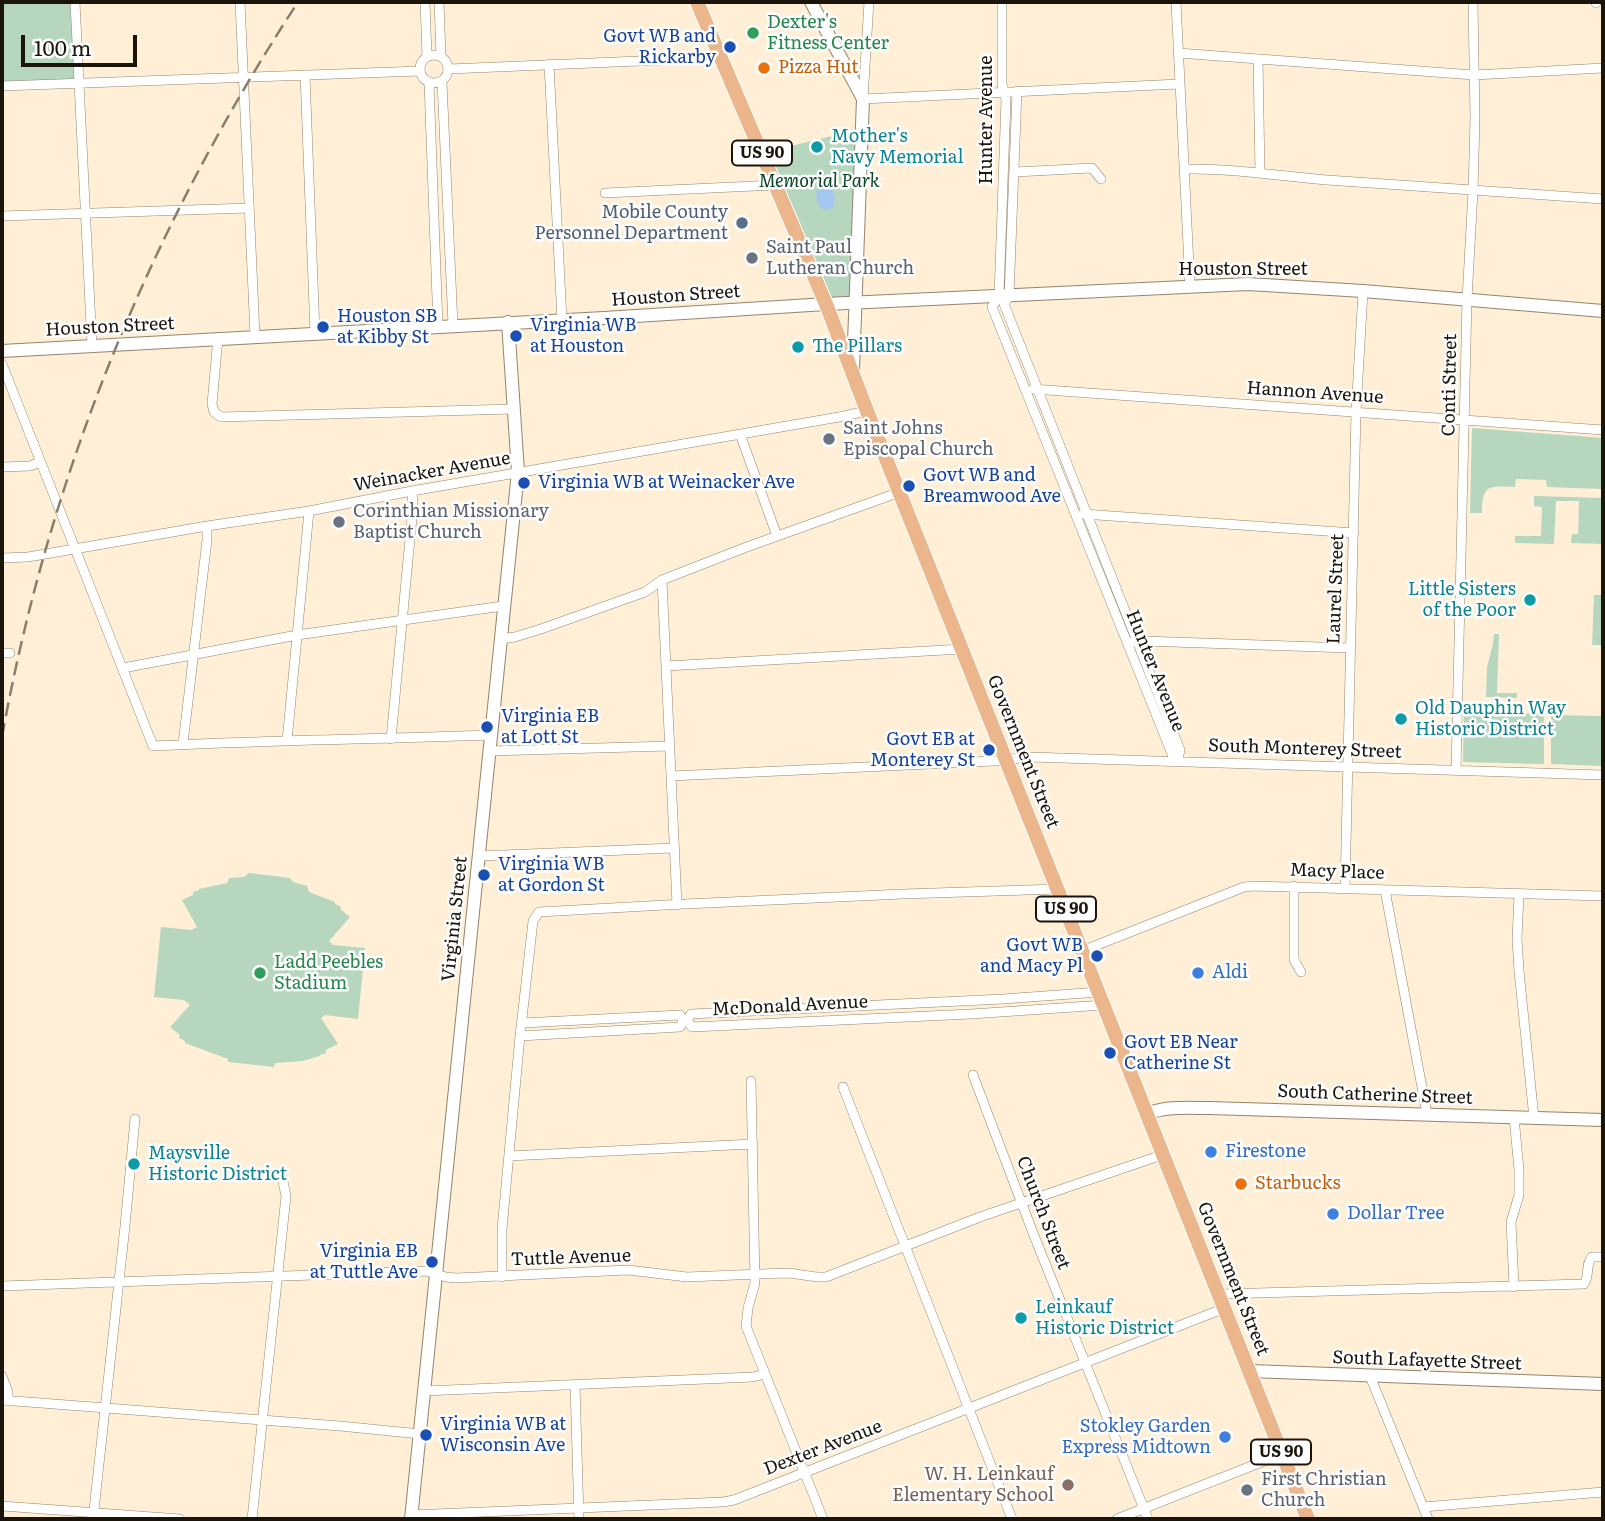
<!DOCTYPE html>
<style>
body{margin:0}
#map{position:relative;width:1605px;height:1521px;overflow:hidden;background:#ffefd6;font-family:Literata,serif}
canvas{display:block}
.frame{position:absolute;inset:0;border:4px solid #1a140b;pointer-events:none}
.scale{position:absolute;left:21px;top:35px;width:116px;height:32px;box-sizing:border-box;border:4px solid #1a140b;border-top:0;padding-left:9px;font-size:21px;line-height:24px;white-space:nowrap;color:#1a140b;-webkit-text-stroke:5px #fefefe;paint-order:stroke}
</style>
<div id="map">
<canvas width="1605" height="1521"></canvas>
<div class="frame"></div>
<div class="scale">100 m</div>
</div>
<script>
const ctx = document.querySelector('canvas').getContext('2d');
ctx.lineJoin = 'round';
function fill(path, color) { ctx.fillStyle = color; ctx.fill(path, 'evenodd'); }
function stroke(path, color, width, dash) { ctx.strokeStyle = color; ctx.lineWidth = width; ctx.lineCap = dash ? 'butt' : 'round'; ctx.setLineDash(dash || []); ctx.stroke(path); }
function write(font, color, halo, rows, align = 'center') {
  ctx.font = font + ' Literata,serif'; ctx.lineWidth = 5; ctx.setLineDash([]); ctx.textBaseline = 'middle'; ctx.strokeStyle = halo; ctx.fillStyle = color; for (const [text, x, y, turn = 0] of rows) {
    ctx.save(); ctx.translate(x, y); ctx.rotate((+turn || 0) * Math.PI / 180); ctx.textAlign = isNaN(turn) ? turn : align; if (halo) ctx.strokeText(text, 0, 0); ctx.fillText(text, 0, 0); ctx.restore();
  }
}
fill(new Path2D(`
 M2 2H75L79 83 2 86Z
 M861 129 855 303 826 304 762 153Z
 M1472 428 1603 438V489L1547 487 1546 480 1516 479 1515 487C1489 486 1482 484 1482 513H1470Z
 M1534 496 1603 498V544L1571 543 1572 534H1578L1579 501H1556L1554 544 1515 543V536H1541L1542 507 1534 506Z
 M1594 595H1603V645H1592Z
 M1494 634H1499L1497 693H1517V698L1486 697 1487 667 1493 644Z
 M1464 705 1497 706 1498 712 1538 714V708H1544V764L1463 762Z
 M1602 709H1603V766L1551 764V715L1601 716Z
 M249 873 290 878 293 882 307 886 309 892 335 902V904L341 907 340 909 350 917 329 941 333 945 365 948 358 1019 325 1015 321 1018 338 1044 326 1050V1053L320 1055V1056L302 1061 275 1063 274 1067 228 1062V1059L185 1043V1041L179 1038 180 1035 170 1027 190 1005 184 1000 154 997 161 927 191 930 197 927 182 900 193 895V892L199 890V889L227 883 229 878 244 877Z`), '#b6d6be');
fill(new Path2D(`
 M826 184 832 188 835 198 833 207 828 210 821 208C815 199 813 186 826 184Z`), '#a4c7ef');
const street = new Path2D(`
 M75 2 92 346
 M240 2 255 336
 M425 2 427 57
 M439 2 441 56
 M869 2 863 99 1179 84
 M1002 2V84L1006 99 999 296 992 307 1172 754 1178 756
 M1176 2 1190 286
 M1596 2V3
 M1178 53 1474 75 1603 68
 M420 69a14 14 0 1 1 28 0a14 14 0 1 1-28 0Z
 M1258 59 1260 173
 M549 64 562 320
 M449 69 687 59 720 55
 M305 75 315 333
 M442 82 453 325
 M429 83 438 326
 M2 86 420 71
 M1017 91 1009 296 1004 304 1180 750 1178 759
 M1184 169C1232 168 1279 176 1327 180 1419 187 1511 193 1603 199
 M1015 172 1092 168 1101 179
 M605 193 776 185
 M2 216 249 208
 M218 338 212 404 214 412 221 417 514 409
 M2 364 153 746C265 740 378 739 490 735
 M1033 389 1603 430
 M740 434 777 536
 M2 467 30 466 40 462
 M1083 514 1354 533
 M2 558 28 557 207 526 309 511 412 491 839 417 867 411
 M662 580 677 905
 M500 639 515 637 541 629 645 592 662 580 744 548 900 492
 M1132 642 1143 641 1350 648
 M2 653H10
 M666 666 962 649
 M123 668 297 635 503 606
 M391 739 413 507 412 491
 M287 741 309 511
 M183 744 207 540V526
 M489 751 670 746
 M1456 770 1467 299 1473 191 1475 119 1473 2
 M671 776 994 761 1029 757 1603 775
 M479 856 674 848
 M1294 886V960L1301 972
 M1345 888 1356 412 1363 291
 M1385 890 1427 1114
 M1519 894 1517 939 1519 971 1534 1118
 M685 904 903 894 1058 889
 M1082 951 1244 887 1253 886 1603 896
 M1099 992 1003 999 691 1014 687 1021 692 1027 971 1014 1104 1005
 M520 1036 680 1027 683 1021 680 1015 522 1023
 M973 1075 1033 1233 1148 1519
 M751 1081 755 1283 748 1308 746 1326 823 1519
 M843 1087 1012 1519
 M1514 1117 1519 1170V1195L1511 1222 1514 1287
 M509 1156 753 1144
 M502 1277V1229L520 1036 533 921 539 912 683 904
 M2 1286 426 1271 446 1277 456 1278 628 1270 687 1277 785 1273C799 1273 812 1278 826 1277L980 1217 1162 1155
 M1220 1294 1584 1284C1590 1276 1585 1264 1592 1257H1603
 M2 1376 8 1392V1401
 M1370 1376 1428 1519
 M575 1385 579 1519
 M424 1391 753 1377 765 1374
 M2 1400 340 1426 420 1434
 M2 1506 180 1519
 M1423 1507 1603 1492
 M411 1515 723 1502 734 1500 1225 1308
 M93 1519 125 1226 135 1119
 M252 1519 286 1196 282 1177
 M1117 1519 1282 1454`);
const secondary = new Path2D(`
 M811 2 863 99 853 370
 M2 351 604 318 826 304 1248 284 1363 291 1603 311
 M1146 1114C1167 1106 1187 1108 1209 1108L1603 1120
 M1250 1371 1603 1384
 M411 1519 518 472 508 322`);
const primary = new Path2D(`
 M697 2 826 304 867 411 1308 1519`);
stroke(street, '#93856e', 10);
stroke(secondary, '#93856e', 14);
stroke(primary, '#fff', 16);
stroke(street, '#fff', 9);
stroke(secondary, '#fff', 12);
stroke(primary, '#ebb68b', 14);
stroke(new Path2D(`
 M2 737C49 475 152 225 298 2`), '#887e6d', 2.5, [14, 7]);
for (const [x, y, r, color] of [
 [753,33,7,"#2e9e5b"],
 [730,47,7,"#1a4fb4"],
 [764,68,7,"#e8710a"],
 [817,147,7,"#0f9aa8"],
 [742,223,7,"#5c6f8a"],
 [752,258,7,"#6b7280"],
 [323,327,7,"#1a4fb4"],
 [516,336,7,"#1a4fb4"],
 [798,347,7,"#0f9aa8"],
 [829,439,7,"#6b7280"],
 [524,483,7,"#1a4fb4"],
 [909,486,7,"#1a4fb4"],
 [339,522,7,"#6b7280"],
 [1530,600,7,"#0f9aa8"],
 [1401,719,7,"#0f9aa8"],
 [487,727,7,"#1a4fb4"],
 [989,750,7,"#1a4fb4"],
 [484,875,7,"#1a4fb4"],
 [1097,956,7,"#1a4fb4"],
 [260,973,7,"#2e9e5b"],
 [1198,973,7,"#3f7fe0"],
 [1110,1053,7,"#1a4fb4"],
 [1211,1152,7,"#3f7fe0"],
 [134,1164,7,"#0f9aa8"],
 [1241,1184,7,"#e8710a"],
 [1333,1214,7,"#3f7fe0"],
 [432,1262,7,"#1a4fb4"],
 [1021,1318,7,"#0f9aa8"],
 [426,1435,7,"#1a4fb4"],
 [1225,1437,7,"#3f7fe0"],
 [1068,1485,7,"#8d6e63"],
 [1247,1490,7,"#6b7280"]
]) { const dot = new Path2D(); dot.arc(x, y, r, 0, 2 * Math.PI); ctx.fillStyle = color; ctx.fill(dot); stroke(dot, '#fefefe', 2.5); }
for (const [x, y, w] of [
 [762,153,60],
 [1066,909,60],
 [1281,1452,60]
]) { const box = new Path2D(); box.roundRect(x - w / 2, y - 12.5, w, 25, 5); ctx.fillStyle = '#fefefe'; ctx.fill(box); stroke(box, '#1a140b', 2); }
write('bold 16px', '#1a140b', null, [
 ["US 90",762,153],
 ["US 90",1066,909],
 ["US 90",1281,1452]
]);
write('18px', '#27864d', '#fefefe', [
 ["Dexter's",767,23],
 ["Fitness Center",767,44],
 ["Ladd Peebles",274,963],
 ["Stadium",274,984]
], 'left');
write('18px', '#164399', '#fefefe', [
 ["Govt WB and",716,37,"right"],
 ["Rickarby",716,58,"right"],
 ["Houston SB",337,317],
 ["at Kibby St",337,338],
 ["Virginia WB",530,326],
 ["at Houston",530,347],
 ["Govt WB and",923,476],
 ["Breamwood Ave",923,497],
 ["Virginia WB at Weinacker Ave",538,483],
 ["Virginia EB",501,717],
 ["at Lott St",501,738],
 ["Govt EB at",975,740,"right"],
 ["Monterey St",975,761,"right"],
 ["Virginia WB",498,865],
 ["at Gordon St",498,886],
 ["Govt WB",1083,946,"right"],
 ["and Macy Pl",1083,967,"right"],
 ["Govt EB Near",1124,1043],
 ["Catherine St",1124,1064],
 ["Virginia EB",418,1252,"right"],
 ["at Tuttle Ave",418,1273,"right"],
 ["Virginia WB at",440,1425],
 ["Wisconsin Ave",440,1446]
], 'left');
write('18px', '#c56008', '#fefefe', [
 ["Pizza Hut",778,68],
 ["Starbucks",1255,1184]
], 'left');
write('18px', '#1a140b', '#fefefe', [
 ["Hunter Avenue",987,120,-90],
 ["Houston Street",1243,270],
 ["Houston Street",676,296,-4],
 ["Houston Street",110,327,-3],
 ["Conti Street",1450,385,-89],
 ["Hannon Avenue",1315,393,4],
 ["Weinacker Avenue",432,472,-10],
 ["Laurel Street",1336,589,-88],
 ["Hunter Avenue",1155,671,68],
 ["South Monterey Street",1305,749,2],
 ["Government Street",1023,752,68],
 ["Macy Place",1337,872,2],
 ["Virginia Street",455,919,-84],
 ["McDonald Avenue",790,1006,-3],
 ["South Catherine Street",1375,1095,2],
 ["Church Street",1043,1213,69],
 ["Tuttle Avenue",571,1258,-2],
 ["Government Street",1233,1279,68],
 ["South Lafayette Street",1427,1361,2],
 ["Dexter Avenue",823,1448,-21]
]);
write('18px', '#0d838f', '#fefefe', [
 ["Mother's",831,137],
 ["Navy Memorial",831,158],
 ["The Pillars",812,347],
 ["Little Sisters",1516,590,"right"],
 ["of the Poor",1516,611,"right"],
 ["Old Dauphin Way",1415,709],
 ["Historic District",1415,730],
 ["Maysville",148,1154],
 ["Historic District",148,1175],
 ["Leinkauf",1035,1308],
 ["Historic District",1035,1329]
], 'left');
write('italic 18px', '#0a4324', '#fefefe', [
 ["Memorial Park",819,182]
]);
write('18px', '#4e5e75', '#fefefe', [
 ["Mobile County",728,213],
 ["Personnel Department",728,234]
], 'right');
write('18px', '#5b616d', '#fefefe', [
 ["Saint Paul",766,248],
 ["Lutheran Church",766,269],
 ["Saint Johns",843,429],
 ["Episcopal Church",843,450],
 ["Corinthian Missionary",353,512],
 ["Baptist Church",353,533],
 ["First Christian",1261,1480],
 ["Church",1261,1501]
], 'left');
write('18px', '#366cbe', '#fefefe', [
 ["Aldi",1212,973],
 ["Firestone",1225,1152],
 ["Dollar Tree",1347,1214],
 ["Stokley Garden",1211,1427,"right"],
 ["Express Midtown",1211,1448,"right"]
], 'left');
write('18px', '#785e54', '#fefefe', [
 ["W. H. Leinkauf",1054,1475],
 ["Elementary School",1054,1496]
], 'right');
</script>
